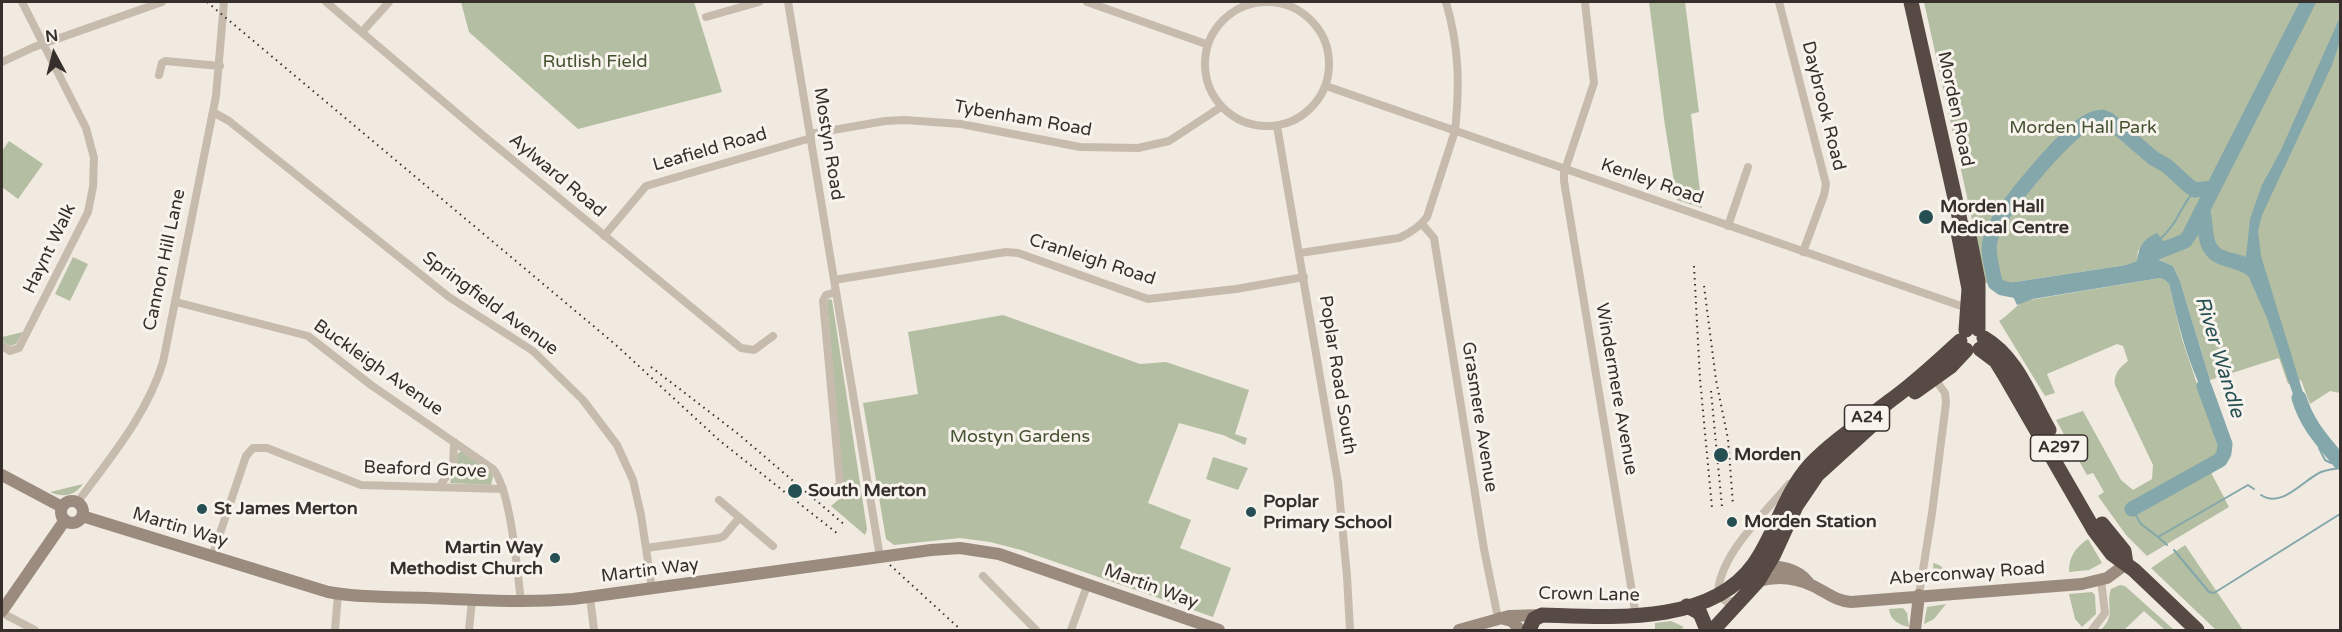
<!DOCTYPE html>
<style>
body{margin:0}
#map{position:relative;width:2342px;height:632px;overflow:hidden;background:#f0eae1;font-family:"Varela Round",sans-serif}
canvas{display:block}
.frame{position:absolute;inset:0;border:3px solid #372f2b;pointer-events:none}
.north{position:absolute;left:24px;top:24px;width:60px;height:60px;-webkit-text-stroke:4px #f8f4ed;paint-order:stroke;rotate:353deg;font-size:16px;font-weight:700;line-height:24px;text-align:center;color:#372f2b}
.north::after{content:'';display:block;margin:auto;width:21px;height:27px;background:#372f2b;clip-path:polygon(50% 0,100% 100%,50% 72%,0 100%)}
</style>
<div id="map">
<canvas width="2342" height="632"></canvas>
<div class="frame"></div>
<div class="north">N</div>
</div>
<script>
const ctx = document.querySelector('canvas').getContext('2d');
ctx.lineJoin = 'round';
function fill(path, color) { ctx.fillStyle = color; ctx.fill(path, 'evenodd'); }
function stroke(path, color, width, dash) { ctx.strokeStyle = color; ctx.lineWidth = width; ctx.lineCap = dash ? 'butt' : 'round'; ctx.setLineDash(dash || []); ctx.stroke(path); }
function write(font, color, halo, rows, align = 'center') {
  ctx.font = font + ' "Varela Round",sans-serif'; ctx.lineWidth = 6; ctx.setLineDash([]); ctx.textBaseline = 'middle'; ctx.strokeStyle = halo; ctx.fillStyle = color; for (const [text, x, y, turn = 0] of rows) {
    ctx.save(); ctx.translate(x, y); ctx.rotate((+turn || 0) * Math.PI / 180); ctx.textAlign = isNaN(turn) ? turn : align; if (halo) ctx.strokeText(text, 0, 0); ctx.fillText(text, 0, 0); ctx.restore();
  }
}
fill(new Path2D(`
 M461 2H694L722 92 578 129 469 32Z
 M1649 2H1685L1699 112 1691 114 1702 208 1677 200 1665 126Z
 M1924 2H2340V393L2330 391 2310 404 2301 380 2288 384 2279 358 2210 380 2180 281 2173 266 2138 250 2137 261 2126 265 2002 284 1986 283Z
 M9 141 43 164 18 199 2 187V151Z
 M73 257 88 264 70 301 55 294Z
 M2160 278 2165 280 2169 284 2182 339 2219 450 2218 456 2206 463 2229 507 2147 556 2126 535 2098 496 2104 492 2093 473 2087 475 2056 420 2083 411 2121 480 2133 490 2152 479 2153 465 2115 385C2113 374 2120 367 2128 361L2123 346 2117 344 2047 374 2055 393 2045 396 1999 321C2009 315 2014 307 2024 301Z
 M829 299 832 300 867 529 865 535 831 506 844 495 827 302Z
 M1003 315 1140 364 1166 362 1249 390 1235 434 1247 438 1245 445 1223 435 1179 423 1148 503 1191 520 1180 548 1231 568 1213 617 1021 550 990 542 960 538 894 545 886 539 863 403 918 394 908 332Z
 M23 332 16 344 10 346 2 341V337Z
 M460 452H464L489 469 493 476 491 485 450 483 457 454Z
 M1213 457 1248 468 1238 490 1206 479Z
 M83 484C74 496 64 498 50 492Z
 M2088 539 2102 563 2089 570 2069 572C2069 556 2075 548 2088 539Z
 M2185 545 2243 630H2216L2151 568Z
 M1933 563C1942 565 1946 570 1948 579L1938 580 1934 578Z
 M2120 585 2125 586 2174 630H2165L2144 611 2124 630H2101C2117 614 2105 605 2111 589Z
 M2092 592 2095 595 2096 614 2082 627 2075 619 2069 594Z
 M1946 604 1934 619 1924 624 1927 607Z
 M1903 608 1907 613 1909 627C1899 625 1890 620 1889 609Z
 M1671 621 1684 627 1680 630H1655V623Z`), '#b4bea2');
fill(new Path2D(`
 M2340 17V41L2332 65 2262 215 2258 231 2261 256 2304 396 2307 411 2306 417 2299 412 2267 318 2243 264 2246 257 2250 219 2262 185 2281 150Z
 M2157 233 2169 248V252L2155 258 2173 266 2180 281 2210 380V405C2188 367 2179 326 2169 284L2165 280 2160 278 2033 299 2017 305 2011 292 2002 288V284L2126 265 2137 261C2139 247 2143 239 2157 233Z
 M2324 436 2340 454V469L2318 441Z`), '#83a7aa');
stroke(new Path2D(`
 M2160 239C2177 225 2181 205 2195 190
 M2322 443 2319 448 2325 460 2331 463 2337 462
 M2261 495C2282 509 2303 480 2321 472 2327 470 2335 469 2340 468
 M2132 509 2141 524 2158 537 2248 485 2254 489
 M2158 537 2167 545
 M2174 550 2209 592 2214 593 2340 514`), '#83a7aa', 2);
stroke(new Path2D(`
 M2203 212C2206 223 2204 240 2211 249 2220 263 2241 258 2252 270
 M2152 254 2185 241 2190 234 2308 2
 M2022 292 2002 288 1995 283C1993 269 1986 251 1991 237 1998 212 2066 133 2089 121 2093 118 2097 118 2102 117L2109 120 2153 158 2167 166 2189 186 2195 190 2212 188
 M2299 398C2307 425 2323 441 2340 462
 M2132 509 2220 460 2224 453 2225 444 2204 386`), '#83a7aa', 15);
stroke(new Path2D(`
 M1205 64a62 62 0 1 1 124 0a62 62 0 1 1-124 0Z
 M326 2 485 137 741 348 754 350 773 336
 M788 2 880 557
 M1087 2 1206 44
 M1585 2 1594 83 1564 173V181L1636 616
 M1779 2 1826 184 1824 195 1803 252
 M706 17 759 2
 M362 32 389 2
 M2 62 34 47 162 2
 M159 75 162 63 165 61 220 66
 M1326 86 1967 308
 M213 112 229 121 449 297 533 351 583 400 617 445 633 480 641 515 652 589
 M1277 126 1338 482 1347 576 1350 630
 M810 134 885 121 905 120 961 124 1080 147 1138 148 1169 141 1221 107
 M1422 224 1434 238 1484 549 1498 618
 M1728 226 1748 167
 M604 236 646 186 811 138
 M1300 253 1399 238C1410 233 1420 227 1427 217L1455 131C1460 84 1459 47 1446 2
 M834 280 1006 252 1018 253 1148 299 1236 289 1304 277
 M176 302 308 336 371 385 493 469C511 490 517 571 521 601
 M2 346 10 351 19 348 21 344 88 212 93 187 94 158 86 128 22 2
 M439 487 453 467 454 442
 M835 489 840 484 823 301 826 295 836 292
 M719 500 773 546
 M77 503C109 459 147 415 163 362L216 96 224 2
 M646 548 719 538 724 536 739 518
 M212 557 246 456 253 448H267L361 485 503 489
 M983 576 1036 630
 M1919 595 1932 513 1946 403 1945 393 1934 378
 M590 597 594 630
 M1738 600 1727 602 1718 595C1718 556 1765 513 1789 484
 M2 613 35 630
 M335 630 338 594
 M469 630 472 600
 M1071 630 1088 583
 M2092 630 2105 613 2101 580`), '#c7bbae', 8);
stroke(new Path2D(`
 M2 475 62 507
 M61 512a11 11 0 1 1 22 0a11 11 0 1 1-22 0Z
 M82 516 328 592C361 598 396 597 429 598 477 600 525 603 573 599L931 550 960 548 999 554 1219 630
 M1761 567C1778 565 1797 568 1808 582
 M1758 581C1776 576 1794 577 1811 585 1825 591 1835 601 1851 602L2082 584 2107 578 2126 564
 M2 611 65 520
 M1500 618 1512 621 1520 630
 M1459 630 1509 616 1542 615
 M1915 630 1919 595`), '#9b8b7f', 12);
stroke(new Path2D(`
 M1911 2 1961 225 1958 232 1969 289 1966 330
 M1961 225 1968 231 1978 281V329
 M1984 338C2017 357 2031 399 2049 430
 M1980 349 1996 361 2004 374 2094 530 2112 554 2134 570 2197 630
 M1915 392 1950 367 1966 350
 M2102 524 2124 551 2126 564
 M1687 606 1700 613 1707 630
 M1529 630 1534 619 1542 615C1609 617 1710 626 1754 564 1776 533 1784 494 1810 465 1834 440 1864 421 1891 400 1916 382 1938 361 1960 341
 M1713 630 1758 581 1773 556 1796 506 1817 475 1870 427`), '#574a44', 15);
stroke(new Path2D(`
 M207 2 616 345 720 441 838 534
 M1694 266 1700 379 1712 508
 M1704 286 1716 380 1728 439 1733 505
 M651 367 737 433 846 526
 M1711 391 1722 507
 M890 565 961 630`), '#372f2b', 2, [1.5, 4.5]);
for (const [x, y, r, color] of [
 [1926,217,8,"#264f54"],
 [1721,455,8,"#264f54"],
 [795,491,8,"#264f54"],
 [202,509,6,"#264f54"],
 [1251,512,6,"#264f54"],
 [1732,522,6,"#264f54"],
 [555,558,6,"#264f54"]
]) { const dot = new Path2D(); dot.arc(x, y, r, 0, 2 * Math.PI); ctx.fillStyle = color; ctx.fill(dot); stroke(dot, '#f8f4ed', 2); }
for (const [x, y, w] of [
 [1867,418,45],
 [2059,448,57]
]) { const box = new Path2D(); box.roundRect(x - w / 2, y - 13, w, 26, 4.5); ctx.fillStyle = '#f8f4ed'; ctx.fill(box); stroke(box, '#372f2b', 1.5); }
write('bold 16px', '#372f2b', null, [
 ["A24",1867,418],
 ["A297",2059,448]
]);
write('18px', '#455232', '#f8f4ed', [
 ["Rutlish Field",595,62],
 ["Morden Hall Park",2083,128],
 ["Mostyn Gardens",1020,437]
]);
write('18px', '#372f2b', '#f8f4ed', [
 ["Daybrook Road",1823,106,76],
 ["Morden Road",1955,109,78],
 ["Tybenham Road",1023,119,10],
 ["Mostyn Road",828,144,81],
 ["Leafield Road",710,150,-16],
 ["Aylward Road",557,176,40],
 ["Kenley Road",1652,182,19],
 ["Haynt Walk",50,249,-64],
 ["Cannon Hill Lane",165,260,-78],
 ["Cranleigh Road",1092,260,18],
 ["Springfield Avenue",490,304,36],
 ["Buckleigh Avenue",378,368,35],
 ["Poplar Road South",1337,375,81],
 ["Windermere Avenue",1616,389,80],
 ["Grasmere Avenue",1479,417,81],
 ["Beaford Grove",425,470,2],
 ["Martin Way",180,528,17],
 ["Martin Way",650,571,-7],
 ["Aberconway Road",1967,574,-4],
 ["Martin Way",1151,587,20],
 ["Crown Lane",1589,595,1]
]);
write('bold 18px', '#372f2b', '#f8f4ed', [
 ["Morden Hall",1940,207],
 ["Medical Centre",1940,228],
 ["Morden",1734,455],
 ["South Merton",808,491],
 ["Poplar",1263,502],
 ["Primary School",1263,523],
 ["St James Merton",214,509],
 ["Morden Station",1744,522],
 ["Martin Way",543,548,"right"],
 ["Methodist Church",543,569,"right"]
], 'left');
write('italic 20px', '#264f54', '#f8f4ed', [
 ["River Wandle",2219,357,73]
]);
</script>
